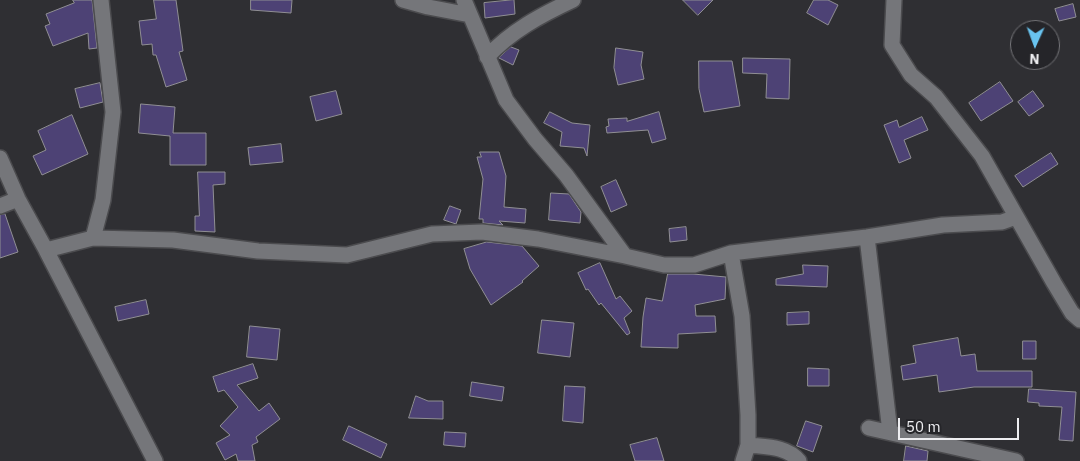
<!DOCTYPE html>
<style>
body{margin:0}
#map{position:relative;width:1080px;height:461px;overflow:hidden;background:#2f2f33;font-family:"IBM Plex Sans",sans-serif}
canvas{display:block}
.north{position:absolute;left:1010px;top:20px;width:50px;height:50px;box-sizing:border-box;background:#252529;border:1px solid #757579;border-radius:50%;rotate:182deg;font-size:14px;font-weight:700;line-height:20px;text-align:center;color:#eeeef1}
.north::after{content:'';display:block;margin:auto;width:18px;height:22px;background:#69c4f0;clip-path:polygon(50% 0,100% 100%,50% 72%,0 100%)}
.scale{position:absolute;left:898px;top:418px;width:121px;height:22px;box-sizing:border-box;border:2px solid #eeeef1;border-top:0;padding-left:6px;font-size:15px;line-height:18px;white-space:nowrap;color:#eeeef1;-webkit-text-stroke:4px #252529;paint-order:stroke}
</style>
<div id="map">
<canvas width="1080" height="461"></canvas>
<div class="north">N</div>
<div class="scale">50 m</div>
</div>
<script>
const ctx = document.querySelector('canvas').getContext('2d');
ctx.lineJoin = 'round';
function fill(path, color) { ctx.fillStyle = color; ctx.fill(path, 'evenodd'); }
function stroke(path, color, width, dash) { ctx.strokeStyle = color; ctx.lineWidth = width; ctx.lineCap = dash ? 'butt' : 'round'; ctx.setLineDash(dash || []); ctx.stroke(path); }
const building = new Path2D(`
 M73 0H92L97 48 89 49 88 33 53 46 45 26 50 24 46 14 74 3Z
 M154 0H176L183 51 179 52 187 80 166 87 156 55H153L152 44 142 45 139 21 156 19Z
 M251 0H292L291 13 251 10Z
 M514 0 515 14 485 18 484 3Z
 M683 0H713L698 15Z
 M814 0H828L838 5 828 25 807 13Z
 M1073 4 1076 17 1059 21 1055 9Z
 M511 47 519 50 513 65 499 58Z
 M616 48 643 52 641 65 644 79 618 85 614 68Z
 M743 58 790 59 789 99 766 98 767 74 743 73Z
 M699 61H732L740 106 704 112 699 89Z
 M1000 82 1013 101 981 121 969 103Z
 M100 83 103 102 80 108 75 89Z
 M336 91 342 114 316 121 310 97Z
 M1033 91 1044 106 1029 116 1018 102Z
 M141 104 175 107 173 133H206V165H170V136L139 133Z
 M550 112 572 123 590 125 587 156 584 148 560 146 562 132 544 123Z
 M659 112 666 139 652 143 648 130 607 133 606 127 609 126 608 119 627 118V121Z
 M72 115 88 154 42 175 33 156 46 150 38 131Z
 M922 117 928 130 904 140 911 158 899 163 884 125 897 120 899 127Z
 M281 144 283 162 250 165 248 148Z
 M480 152H499L506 176 504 207 526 209 525 223 499 221 503 225 483 223V219H479L483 179 477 157H481Z
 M1051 153 1058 164 1023 187 1015 176Z
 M198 172H225V184L213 185 215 232 195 231V216H199Z
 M616 180 627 205 611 212 601 187Z
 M551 193 569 194 581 212 580 223 549 220Z
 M450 206 461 210 456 224 444 220Z
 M5 214 18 252 0 258V215Z
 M686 227 687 240 670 242 669 229Z
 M487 242 522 246 539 266 522 281 523 282 491 305 470 269 464 249Z
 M600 263 616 299 620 296 632 311 624 318 630 333 627 335 601 303 599 305 588 289 586 290 578 273Z
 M803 265 828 266 827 287 776 285V279L803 274Z
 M668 274H693L726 277 725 299 695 305 696 316H715L716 332 678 334V348L641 347 643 317 646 298 662 301Z
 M146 300 149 314 118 321 115 307Z
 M809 312V324L787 325V313Z
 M542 320 574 323 570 357 538 353Z
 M250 326 280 329 277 360 247 357Z
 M958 338 961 356 975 354 977 371H1032V387H974L939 392 937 375 903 380 901 366 916 363 913 346Z
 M1023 341H1036V359H1023Z
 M253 364 258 378 237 385 259 411 269 403 280 419 256 437 258 442 252 445 255 461H238L236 454 225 460 216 443 230 435 220 426 238 407 224 390 218 392 213 377Z
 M808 368 829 369V386H808Z
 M472 382 504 387 502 401 470 396Z
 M565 386 585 387 583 423 563 421Z
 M1029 389 1076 392 1073 441 1059 440 1062 407 1039 406V403L1028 402Z
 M416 396 428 401H443V419L409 418Z
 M806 421 822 426 813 452 797 446Z
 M349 426 387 444 381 458 343 440Z
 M445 432 466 433 465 447 444 445Z
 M657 438 664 461H635L630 445Z
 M906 446 928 451 927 461H904Z`);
fill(building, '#4d4275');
stroke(building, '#908f94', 1);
const street = new Path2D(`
 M403 0 428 7 470 15
 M464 0 506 100 535 139 566 175 625 256 664 265H694L731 253 867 237 943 225 1002 222 1016 217
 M894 0 892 45 911 75 936 97 982 156 1054 283 1072 313 1080 320
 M487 57C511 31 541 15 573 0
 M0 158 18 199 46 250 155 461
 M0 206 18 199
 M867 237 890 432
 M93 238 103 200 113 112 101 0
 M46 250 93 238 173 240 258 251 347 255 432 234 482 232 538 239 625 256
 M731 253 742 316 748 415V445L743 461
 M869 428 1016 461
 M748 445C766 447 787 446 799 461`);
stroke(street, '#4b4b4e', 18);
stroke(street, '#75767a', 15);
</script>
